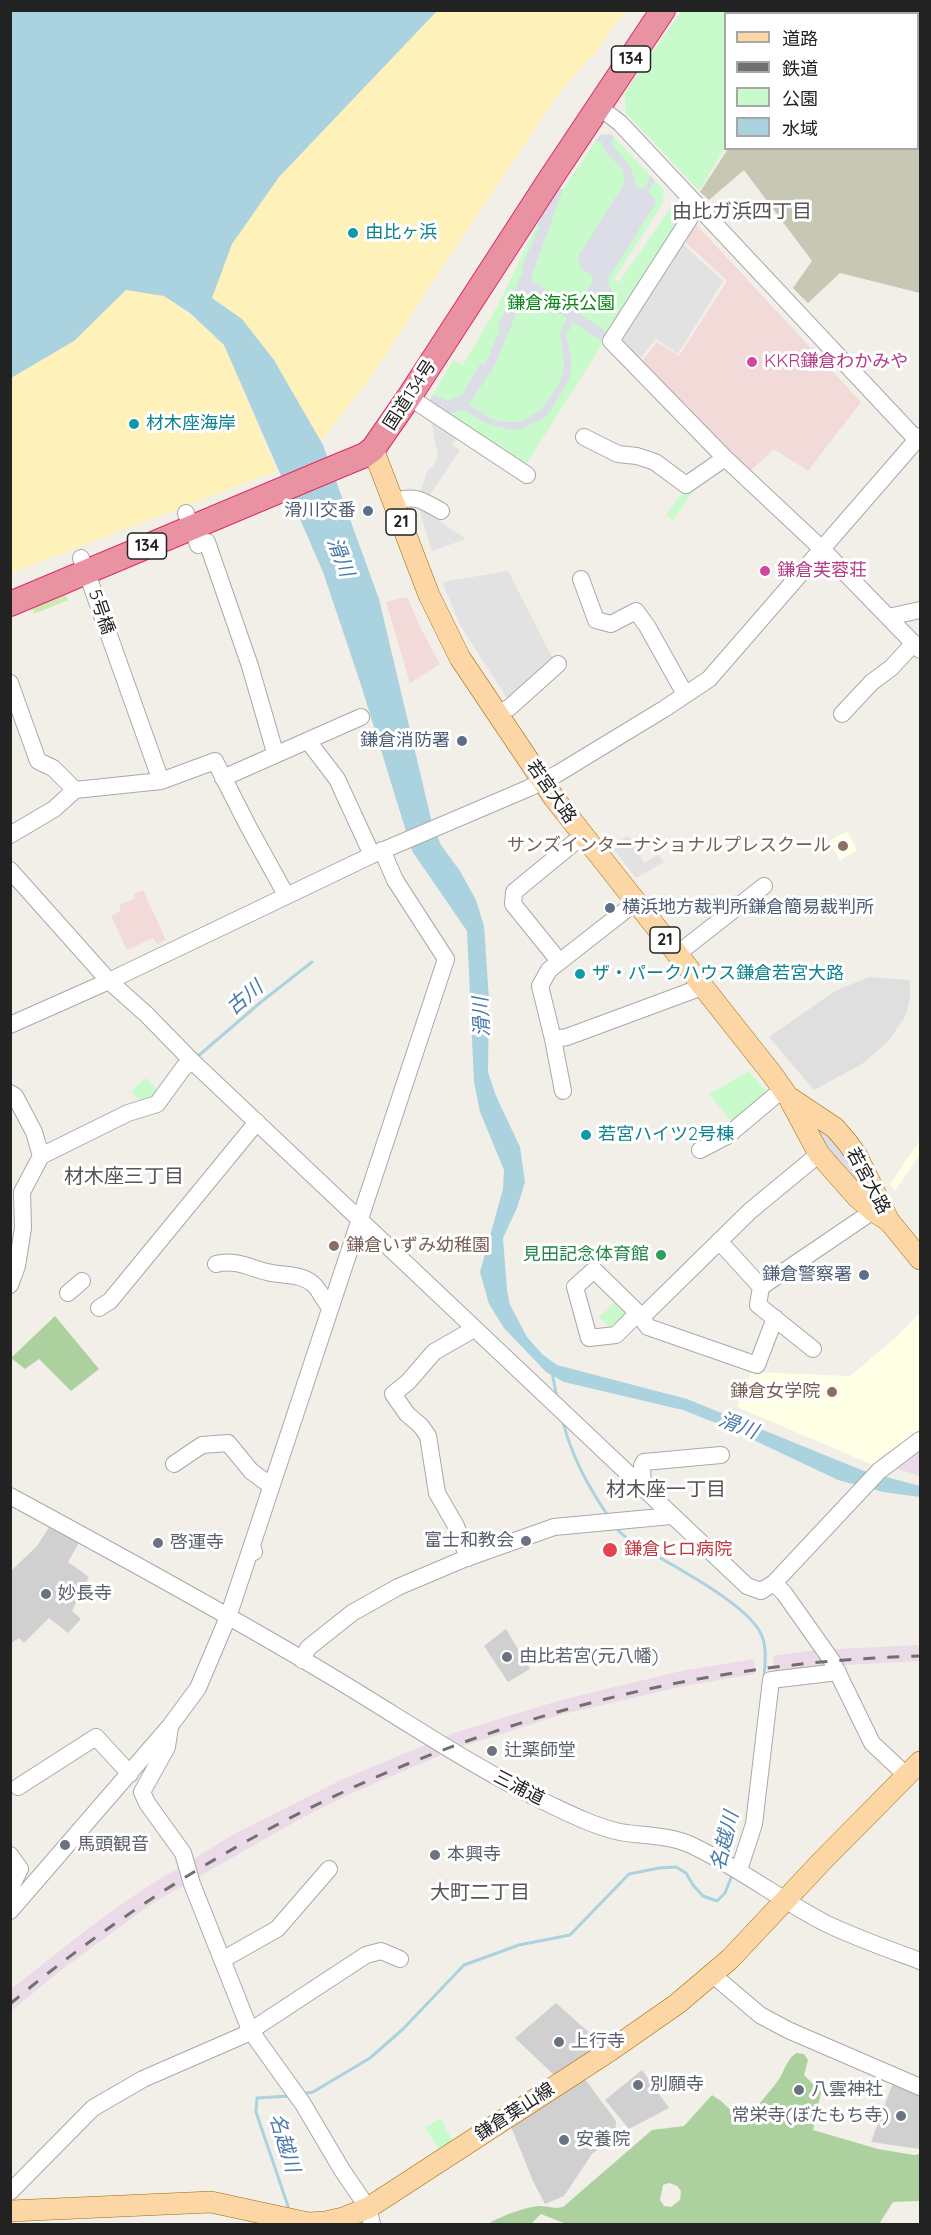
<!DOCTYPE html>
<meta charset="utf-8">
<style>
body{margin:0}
#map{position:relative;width:931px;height:2235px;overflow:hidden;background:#f2efe9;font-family:Quicksand,"Noto Sans JP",sans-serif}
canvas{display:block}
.frame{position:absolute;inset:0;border:12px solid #222;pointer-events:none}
.legend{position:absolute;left:724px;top:12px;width:195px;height:138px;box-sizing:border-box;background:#fff;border:2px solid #a7a7a7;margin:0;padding:8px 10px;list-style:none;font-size:18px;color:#222}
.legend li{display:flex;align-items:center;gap:12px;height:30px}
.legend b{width:30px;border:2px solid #a7a7a7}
</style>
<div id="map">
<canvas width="931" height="2235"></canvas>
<div class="frame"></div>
<ul class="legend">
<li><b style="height:8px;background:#fcd6a4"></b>道路</li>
<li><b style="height:8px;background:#707070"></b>鉄道</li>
<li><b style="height:16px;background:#c8facc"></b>公園</li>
<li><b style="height:16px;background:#aad3df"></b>水域</li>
</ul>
</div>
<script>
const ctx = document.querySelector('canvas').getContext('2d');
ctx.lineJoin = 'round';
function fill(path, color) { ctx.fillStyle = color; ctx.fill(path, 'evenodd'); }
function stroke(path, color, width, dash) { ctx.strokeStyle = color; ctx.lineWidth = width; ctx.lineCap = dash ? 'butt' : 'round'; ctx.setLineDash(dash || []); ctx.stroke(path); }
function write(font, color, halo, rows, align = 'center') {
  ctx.font = font + ' Quicksand,"Noto Sans JP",sans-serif'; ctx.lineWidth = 6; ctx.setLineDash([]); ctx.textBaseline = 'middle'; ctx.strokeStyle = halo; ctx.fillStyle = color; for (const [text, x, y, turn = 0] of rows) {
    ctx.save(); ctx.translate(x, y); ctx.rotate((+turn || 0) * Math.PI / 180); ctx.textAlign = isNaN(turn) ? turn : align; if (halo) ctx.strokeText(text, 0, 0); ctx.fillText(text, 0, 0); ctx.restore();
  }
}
fill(new Path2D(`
 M869 977 910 980V998L906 1015 888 1042 862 1064 814 1090 769 1037 835 991Z`), '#e0dfdf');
fill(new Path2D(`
 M692 220 861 402 808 471 774 449 748 473 639 365 657 342 679 356 727 281 681 238Z
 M407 597 421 629 440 664 410 683 386 602Z
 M143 890 166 940 157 944 153 938 127 950 111 916 121 911 119 905 135 898 134 894Z`), '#f2dad9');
fill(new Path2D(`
 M920 1447V1476L892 1467Z
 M920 1645V1661L828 1666 774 1672 773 1656 815 1650Z
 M754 1659 755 1674 684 1686 564 1714 460 1747 350 1794 298 1820 153 1903 61 1970 11 2011V1989L98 1921 145 1888 238 1832 343 1779 454 1733 561 1700 681 1671Z`), '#ebdbe8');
fill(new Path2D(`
 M847 831 857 850 840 860 829 841Z
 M920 1140V1154L895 1191 890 1184Z
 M920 1313V1430L883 1455 873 1465 737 1407 752 1372 850 1376 894 1339Z`), '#ffffe5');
fill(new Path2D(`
 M51 1524 80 1541 68 1562 89 1577 72 1611 81 1619 68 1633 49 1618 24 1643 19 1638 11 1643V1571L37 1546Z
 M506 1629 530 1669 508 1682 484 1646Z
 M556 2003 603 2045 555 2076 515 2038Z
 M642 2070 669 2108 629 2129 605 2100Z
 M582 2075 616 2121 615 2136 592 2154 564 2196 545 2204 533 2181 510 2124Z
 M894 2080 920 2091V2149L871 2142Z`), '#d0d0d0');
fill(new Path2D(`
 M918 131 920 133V293L840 273 808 303 793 288 812 261 744 170 709 200 700 192 728 149 918 148Z`), '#c7c7b4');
fill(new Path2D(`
 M65 594 68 600 34 614 32 608Z`), '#cdebb0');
fill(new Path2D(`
 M55 1316 99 1369 71 1391 39 1359 25 1369 11 1358Z
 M796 2053 804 2054 808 2060 804 2075 821 2092 813 2130 878 2149 914 2155 920 2154V2201L893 2202 879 2224H566L541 2214 531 2224H488C499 2217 525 2207 539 2206 547 2206 554 2209 563 2207L652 2130 684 2126 712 2095 721 2101 739 2118 750 2117C759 2103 767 2095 777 2082 784 2073 786 2060 796 2053ZM669 2183 677 2186 681 2191 680 2200 671 2207 664 2206 660 2200 663 2185Z`), '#add19e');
fill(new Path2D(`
 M437 11H625L595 53 562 89 433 281 375 372 321 441 274 360 242 319 212 298 232 244 279 177Z
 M126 290 164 295 204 326 224 345 277 471 11 573 10 378 74 341Z`), '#fff1ba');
fill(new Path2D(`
 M753 10 758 13 726 14 725 148 699 191 626 113 624 93 681 11Z
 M611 134 664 190 663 203 614 279 619 282 675 201 687 211 525 466 428 403 453 360 463 365 498 305 556 186 563 189 600 135Z
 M690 488 693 491 673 520 666 515 683 492Z
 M749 1071 768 1094 732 1122 709 1094Z
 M146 1078 160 1092 143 1104 131 1091Z
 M617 1300 631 1316 614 1331 599 1317Z
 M440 2118 453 2141 439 2150 425 2128Z`), '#c8facc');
fill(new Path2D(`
 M680 241 723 281 678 354 656 339 637 362 616 342Z
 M430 415 458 435 452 445 460 450 428 498 420 494 427 471 433 466 438 456Z
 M418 506 466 539 432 551Z
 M508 571 552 657 553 666 510 703 460 625 442 582Z
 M629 836 644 863 658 855 664 862 636 878 610 845Z`), '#e2e2e2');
fill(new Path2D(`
 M611 134 614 137 611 141 613 146 630 166 636 186 640 189 645 187 650 175 655 181 648 192 655 199V204L608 279 609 286 615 294 611 306 603 312 595 306 580 314 609 334 604 342 573 322 566 336 572 360 569 380 550 412 541 420 521 429 510 430 488 424 463 410 450 414 444 413 428 403 433 395 448 401 463 394 480 364H485L499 333V324L523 271 522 265 540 227 537 225 556 186 563 189 531 278 534 282 571 308 580 295 584 296 593 281 592 275 581 268 578 257 625 182 622 169 604 150 602 142H595L600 135ZM530 294 567 318 560 334 564 360 563 372 559 384 541 410 521 422H501L490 418 469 404 494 367 524 295Z
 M812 1120 834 1137 858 1173 855 1178 851 1179 829 1160Z`), '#dddde8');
fill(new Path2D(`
 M11 11H437L279 177 232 244 212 298 242 319 274 360 323 445 379 599 432 823 441 845 460 871 476 900 484 926 489 999 488 1072 496 1096 520 1147 525 1182 517 1208 503 1238 507 1290 510 1305 527 1337 542 1354 557 1365 687 1399 864 1471 920 1486V1497L883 1492 838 1480 726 1427 683 1410 564 1382 546 1372 504 1328 489 1304 480 1272 503 1189 504 1170 480 1112 474 1082 467 931 412 851 361 685 323 572 224 345 190 313 164 296 126 290 74 341 11 378Z`), '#aad3df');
stroke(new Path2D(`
 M197 1057 261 1002 312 962
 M552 1372 557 1398
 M563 1422C572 1457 588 1486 608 1516
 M615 1526C624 1539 639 1546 652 1553 680 1570 750 1606 762 1636 767 1649 765 1664 764 1677
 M302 2094 313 2092 370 2058 403 2029 464 1965 519 1945 570 1935 629 1874 659 1868 676 1867 686 1873 693 1885 703 1896 717 1901 725 1893 733 1873
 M290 2096 257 2098 256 2112 290 2212`), '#aad3df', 3);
const minor = new Path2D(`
 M845 10 851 14
 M918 41 920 42
 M599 107 620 123 917 440
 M697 207 611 341 725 458 822 549 920 650
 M409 397 527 475
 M584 437 618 454 637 456 655 462 686 485 725 458
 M394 501C417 495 421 500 441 511
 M186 513 187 516
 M195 535 198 545 207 542 250 666 274 749 278 753
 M81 558 82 561
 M89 579 161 781
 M581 579 596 620 611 624 636 611 647 626 685 694
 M888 617 920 610
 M10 683 38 761 53 768 75 790
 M497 712 509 708 558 664
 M842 714 872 682 891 668 914 643
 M308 741 337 779 372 855
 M223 778 361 717
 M10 835 54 809 75 790 161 781 215 761 248 826 286 895
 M10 870 109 981 146 1014 193 1062 747 1586 761 1591 774 1583 879 1471 920 1440
 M636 902 549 970 540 986 553 1039 567 1037 702 987
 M676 955 764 886
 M559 961 513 904 514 892 582 836
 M10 1025 109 981 372 855 529 788 557 774 664 709 709 679 920 436
 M553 1039 563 1091
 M10 1093 15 1096 34 1132 41 1156
 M700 1150 727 1136 783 1089
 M719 1241 761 1287
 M216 1264C235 1259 250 1268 267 1272 282 1276 301 1273 313 1284 320 1290 323 1300 330 1307
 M10 1285 17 1266 23 1228 22 1192 41 1156 128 1113 157 1104 184 1067 193 1062
 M68 1293 82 1281
 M99 1308 110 1301 257 1122
 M638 1313 616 1335 589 1338 575 1287 594 1270 638 1313 648 1327 757 1365 775 1318
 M642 1317 750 1211 819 1154
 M813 1349 758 1305 761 1287 873 1211
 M174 1464 202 1445 228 1443 251 1471 271 1486
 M643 1489 642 1466 644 1462 721 1455
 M10 1496C121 1556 231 1616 339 1681 410 1724 478 1770 553 1806 574 1816 597 1827 620 1832 643 1836 669 1835 691 1845 738 1867 779 1899 825 1923 856 1938 888 1949 920 1961
 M252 1545 446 959 395 880 382 850
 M468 1558 456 1526 437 1493 428 1436 421 1426 407 1414 393 1394 408 1382 434 1352 474 1329
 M774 1583 784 1593 832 1661 872 1743 906 1775
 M302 1660 308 1648 352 1613 398 1587 464 1559 554 1527 671 1516
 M170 1726 167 1747 142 1792 147 1803 183 1853 192 1884 250 2030 303 2104 342 2170 368 2208 372 2224
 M18 1787 96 1737 130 1774
 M10 1855 20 1869 10 1889
 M739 1870 754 1824 771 1680 838 1672
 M10 1911 170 1726 198 1688 228 1617 252 1545 254 1552
 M222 1960 277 1929 329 1869
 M713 1975 760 2015 788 2030 920 2087
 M10 2192 93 2108 143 2079 244 2035 366 1955 381 1951 400 1959`);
const major = new Path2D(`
 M373 449 429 595 460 658 554 798 772 1074 789 1098 819 1154 857 1197 873 1211 889 1221
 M790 1098 835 1128 847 1142 857 1156 889 1221 920 1259
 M10 2211 211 2202 308 2223 325 2222 343 2218 368 2208 611 2050 677 2004 730 1959 824 1859 920 1762`);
const highway = new Path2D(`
 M10 604 343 464 365 455 373 449 409 397 549 181 663 10`);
stroke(minor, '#a9a9a9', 18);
stroke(major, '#a06b00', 22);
stroke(highway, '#dc2a67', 26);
stroke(minor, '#fff', 16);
stroke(major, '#fcd6a4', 21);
stroke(highway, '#e892a2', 24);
stroke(new Path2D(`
 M10 2004C267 1789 585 1665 920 1656`), '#707070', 3, [12, 12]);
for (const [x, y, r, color] of [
 [353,233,6,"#0f9aa8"],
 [752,362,6,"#d1479c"],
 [134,424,6,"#0f9aa8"],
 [368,511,6,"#5c6f8a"],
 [765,571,6,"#d1479c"],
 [462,741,6,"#5c6f8a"],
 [843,846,6,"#8d6e63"],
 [610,908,6,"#5c6f8a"],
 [580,974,6,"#0f9aa8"],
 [586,1135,6,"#0f9aa8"],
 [334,1246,6,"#8d6e63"],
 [661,1255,6,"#2e9e5b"],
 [864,1275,6,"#5c6f8a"],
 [832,1392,6,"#8d6e63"],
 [526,1541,6,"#6b7280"],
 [158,1543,6,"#6b7280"],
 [610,1550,8,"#e0444e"],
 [46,1594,6,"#6b7280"],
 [507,1657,6,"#6b7280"],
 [492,1751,6,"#6b7280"],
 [65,1845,6,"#6b7280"],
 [435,1855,6,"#6b7280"],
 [559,2042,6,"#6b7280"],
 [638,2085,6,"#6b7280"],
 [799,2090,6,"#6b7280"],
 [901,2116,6,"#6b7280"],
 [564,2140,6,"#6b7280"]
]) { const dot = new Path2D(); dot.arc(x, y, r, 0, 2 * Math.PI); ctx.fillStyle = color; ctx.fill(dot); stroke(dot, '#fff', 2); }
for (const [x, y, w] of [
 [631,59,39],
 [401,522,30],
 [147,546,39],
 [665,940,30]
]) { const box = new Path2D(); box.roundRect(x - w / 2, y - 13, w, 26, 4.5); ctx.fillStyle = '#fff'; ctx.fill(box); stroke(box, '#222', 1.5); }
write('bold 16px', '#222', null, [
 ["134",631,59],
 ["21",401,522],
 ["134",147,546],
 ["21",665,940]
]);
write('18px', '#0d838f', '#fff', [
 ["由比ヶ浜",365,233],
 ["材木座海岸",146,424],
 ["ザ・パークハウス鎌倉若宮大路",592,974],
 ["若宮ハイツ2号棟",598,1135]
], 'left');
write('18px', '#0c8416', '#fff', [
 ["鎌倉海浜公園",561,304]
]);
write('18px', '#b23c85', '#fff', [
 ["KKR鎌倉わかみや",764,362],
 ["鎌倉芙蓉荘",777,571]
], 'left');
write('18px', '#222', '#fff', [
 ["国道134号",410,395,-57],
 ["5号橋",101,612,71],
 ["若宮大路",551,792,55],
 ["若宮大路",868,1181,62],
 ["三浦道",519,1788,27],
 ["鎌倉葉山線",515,2112,-33]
]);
write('18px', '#4e5e75', '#fff', [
 ["滑川交番",356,511],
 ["鎌倉消防署",450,741],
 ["横浜地方裁判所鎌倉簡易裁判所",622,908,"left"],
 ["鎌倉警察署",852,1275]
], 'right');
write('18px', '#785e54', '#fff', [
 ["サンズインターナショナルプレスクール",831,846],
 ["鎌倉いずみ幼稚園",346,1246,"left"],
 ["鎌倉女学院",820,1392]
], 'right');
write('18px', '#27864d', '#fff', [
 ["見田記念体育館",649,1255]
], 'right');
write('18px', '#5b616d', '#fff', [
 ["富士和教会",514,1541,"right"],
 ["啓運寺",170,1543],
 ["妙長寺",58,1594],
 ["由比若宮(元八幡)",519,1657],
 ["辻薬師堂",504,1751],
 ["馬頭観音",77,1845],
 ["本興寺",447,1855],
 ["上行寺",571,2042],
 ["別願寺",650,2085],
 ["八雲神社",811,2090],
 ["常栄寺(ぼたもち寺)",889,2116,"right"],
 ["安養院",576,2140]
], 'left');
write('18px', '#be3a42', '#fff', [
 ["鎌倉ヒロ病院",624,1550]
], 'left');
write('20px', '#555', '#fff', [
 ["由比ガ浜四丁目",742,212],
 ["材木座三丁目",124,1177],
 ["材木座一丁目",666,1490],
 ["大町二丁目",480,1893]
]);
write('italic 20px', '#4a7aab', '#fff', [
 ["滑川",340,557,69],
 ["古川",245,998,-40],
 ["滑川",482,1017,-93],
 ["滑川",738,1426,21],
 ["名越川",725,1841,-76],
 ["名越川",284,2143,73]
]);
</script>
